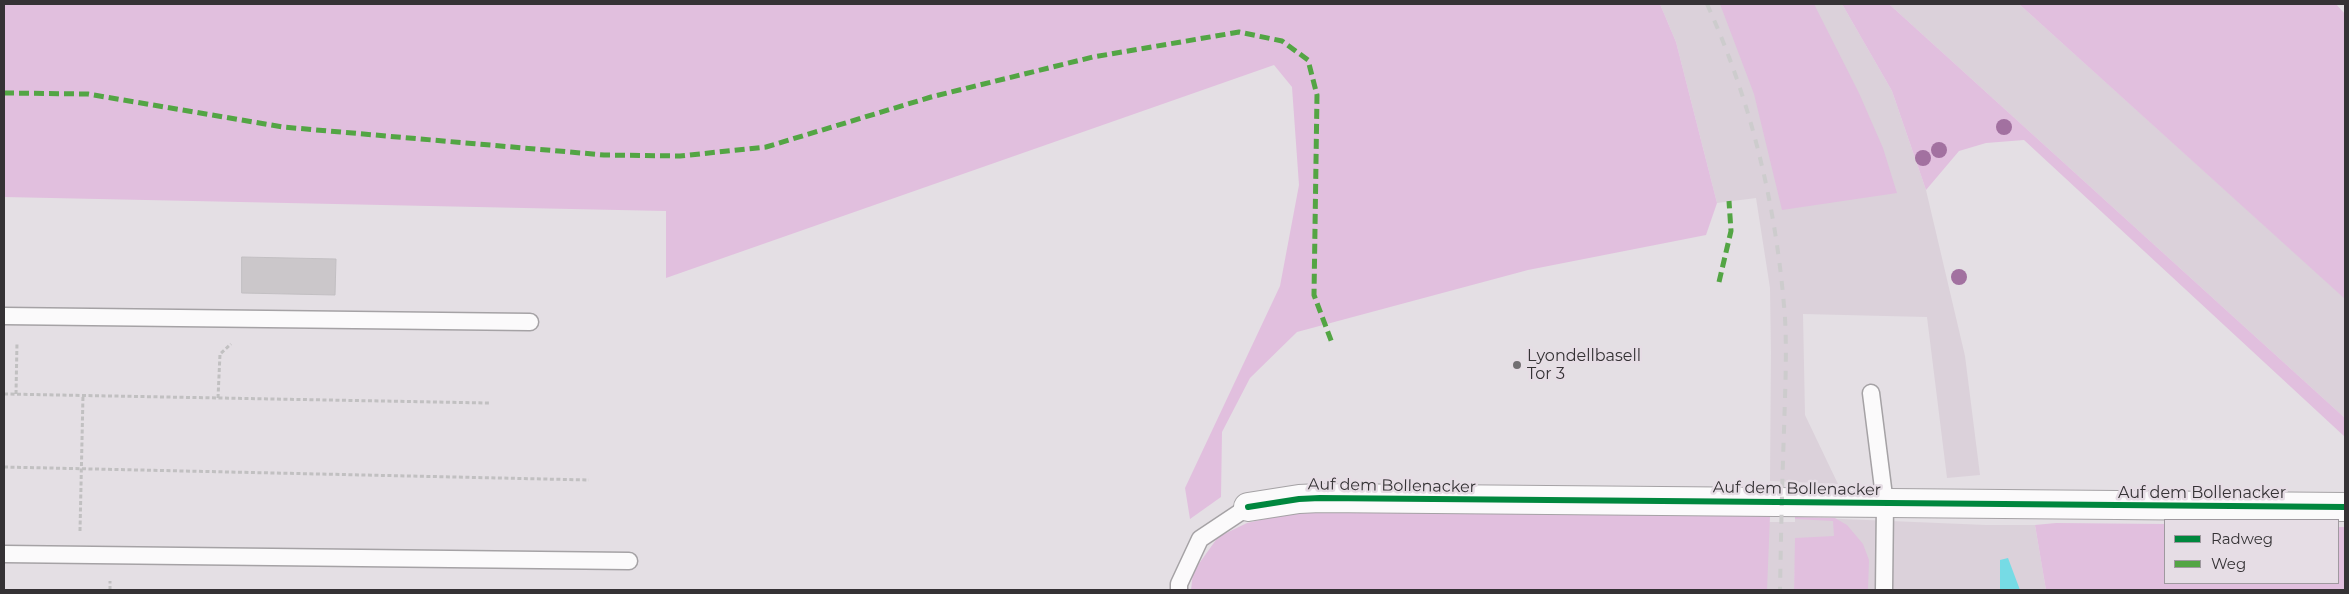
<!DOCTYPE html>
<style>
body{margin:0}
#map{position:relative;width:2349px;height:594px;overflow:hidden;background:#e4dfe4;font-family:Montserrat,sans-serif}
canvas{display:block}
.frame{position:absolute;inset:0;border:5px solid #353235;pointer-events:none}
.legend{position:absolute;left:2164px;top:519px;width:175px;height:65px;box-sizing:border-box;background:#e6dde5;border:1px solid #9f999f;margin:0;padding:6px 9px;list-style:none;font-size:15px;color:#353235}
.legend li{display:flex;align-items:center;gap:10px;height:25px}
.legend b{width:25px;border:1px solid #9f999f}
</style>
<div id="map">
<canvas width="2349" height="594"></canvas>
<div class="frame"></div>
<ul class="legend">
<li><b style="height:6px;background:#00873e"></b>Radweg</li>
<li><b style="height:6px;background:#53a544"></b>Weg</li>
</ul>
</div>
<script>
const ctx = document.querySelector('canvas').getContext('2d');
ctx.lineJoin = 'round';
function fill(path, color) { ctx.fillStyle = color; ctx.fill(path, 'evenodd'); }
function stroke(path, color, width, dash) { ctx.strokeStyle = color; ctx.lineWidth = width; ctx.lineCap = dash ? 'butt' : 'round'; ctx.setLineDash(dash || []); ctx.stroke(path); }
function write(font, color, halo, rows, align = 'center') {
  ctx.font = font + ' Montserrat,sans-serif'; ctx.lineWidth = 5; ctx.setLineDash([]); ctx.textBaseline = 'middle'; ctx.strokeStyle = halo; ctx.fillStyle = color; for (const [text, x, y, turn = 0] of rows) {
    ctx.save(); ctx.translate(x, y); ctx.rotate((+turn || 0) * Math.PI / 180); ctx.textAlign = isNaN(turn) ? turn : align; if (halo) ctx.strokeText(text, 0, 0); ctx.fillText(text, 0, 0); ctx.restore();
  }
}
fill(new Path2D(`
 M1660 4H1842L1892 91 1926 190 1965 356 1980 475 1947 478 1927 317 1803 314 1805 415 1838 484 1770 481 1771 352 1770 288 1756 198 1717 203 1676 42Z
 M1889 4H2019L2345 298V418Z
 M1795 517 1986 525H2035L2046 590H1809L1811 538H1796L1794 590H1215L1770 522H1795Z`), '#dbd1da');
fill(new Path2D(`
 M4 4H1660L1676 42 1717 203 1706 235 1528 270 1297 332 1250 378 1222 432 1221 497 1190 519 1185 488 1280 286 1299 185 1292 87 1274 65 666 278V211L4 197Z
 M1720 4H1814L1859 93 1883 148 1897 193 1782 210 1754 94Z
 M1842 4H1889L2345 418V437L2024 140 1986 143 1959 151 1926 190 1892 91Z
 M2019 4H2336L2345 14V299Z
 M1325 509 1770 516 1767 590H1191L1193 572 1218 537 1247 523 1295 512Z
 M1795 517 1835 518 1847 525 1863 544 1869 560 1868 590H1794L1795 538 1834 536 1833 521 1795 519Z
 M2056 523 2165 524V583H2338V527H2345V590H2046L2035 525Z`), '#e1bfde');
fill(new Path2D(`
 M2008 558 2020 590H2000V560Z`), '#76dbe5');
const building = new Path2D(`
 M242 257 336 259 335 295 242 293Z`);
fill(building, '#cbc7ca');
stroke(building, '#c2bfc2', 1);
const lane = new Path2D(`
 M4 316 530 322
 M1871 393 1885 504 1884 590
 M4 554 629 561
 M1179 590V584L1200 539 1248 507`);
const street = new Path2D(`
 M1248 507 1299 499 1320 498 2345 507`);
stroke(lane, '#a5a2a5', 19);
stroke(street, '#a5a2a5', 30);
stroke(new Path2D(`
 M4 394 489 403
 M16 394 17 342
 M218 398 220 354 231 344
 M4 467 589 480
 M80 531 83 395
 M110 590V581`), '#c1c0c1', 3, [4, 2.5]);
stroke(lane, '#fbfafb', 16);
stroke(street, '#fbfafb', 28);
stroke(new Path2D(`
 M1707 4C1752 103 1777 209 1785 318 1787 355 1785 394 1784 431 1782 484 1781 537 1780 590`), '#cdcccd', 4, [9, 9]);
stroke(new Path2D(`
 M4 93 88 94 283 127 604 155 680 156 766 147 931 97 1093 57 1239 32 1282 41 1308 60 1317 95 1314 295 1332 343
 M1719 282 1731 231 1729 201`), '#53a544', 5, [10, 5]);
stroke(new Path2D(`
 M1248 507 1299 499 1320 498 2345 507`), '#00873e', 6);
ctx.fillStyle = '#a271a0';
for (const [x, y] of [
 [2004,127],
 [1939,150],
 [1923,158],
 [1959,277]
]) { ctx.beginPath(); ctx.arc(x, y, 8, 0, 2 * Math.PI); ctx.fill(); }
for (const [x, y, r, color] of [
 [1517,365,5,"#726f72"]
]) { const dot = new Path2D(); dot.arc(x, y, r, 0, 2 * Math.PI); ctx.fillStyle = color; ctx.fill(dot); stroke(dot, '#e6dde5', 2); }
write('16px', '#353235', '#e6dde5', [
 ["Lyondellbasell",1527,356],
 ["Tor 3",1527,374]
], 'left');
write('16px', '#353235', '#e6dde5', [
 ["Auf dem Bollenacker",1392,486,1],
 ["Auf dem Bollenacker",1797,489,1],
 ["Auf dem Bollenacker",2202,493]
]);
</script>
